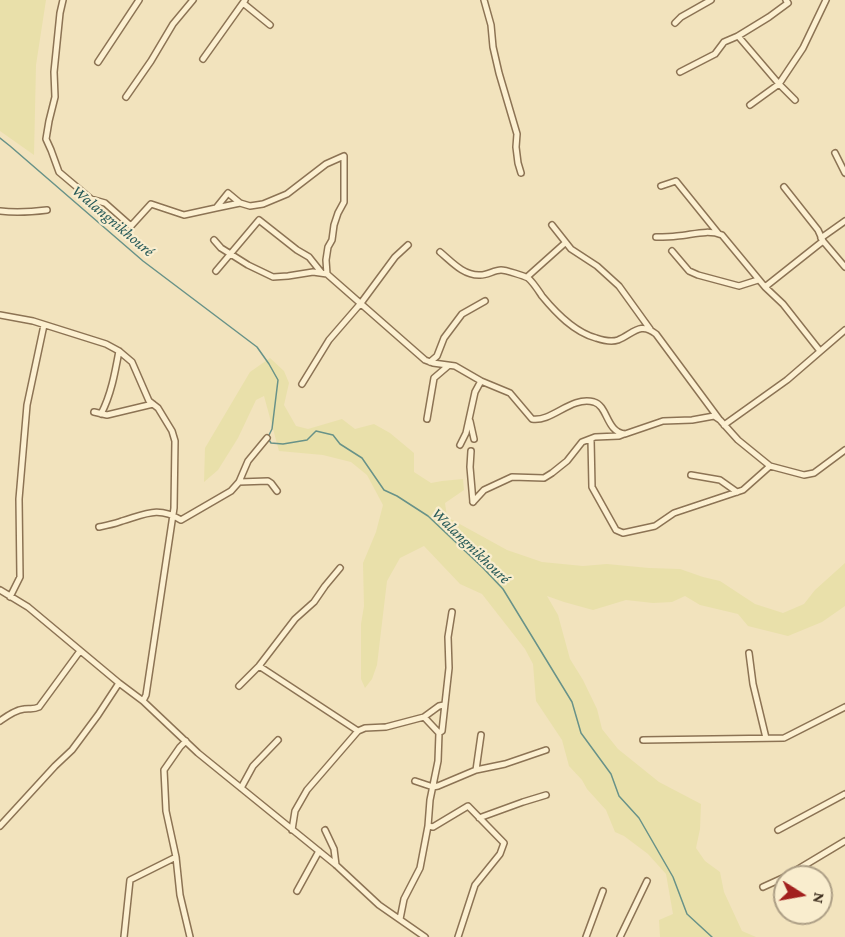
<!DOCTYPE html>
<meta charset="utf-8">
<style>
body{margin:0}
#map{position:relative;width:845px;height:937px;overflow:hidden;background:#f2e3bd;font-family:"Crimson Pro",serif}
canvas{display:block}
.north{position:absolute;left:773px;top:865px;width:60px;height:60px;box-sizing:border-box;background:#f9edce;border:2px solid #ad9f86;border-radius:50%;rotate:101deg;font-size:16px;font-weight:700;line-height:24px;text-align:center;color:#3a2a1b}
.north::after{content:'';display:block;margin:auto;width:21px;height:27px;background:#a2201e;clip-path:polygon(50% 0,100% 100%,50% 72%,0 100%)}
</style>
<div id="map">
<canvas width="845" height="937"></canvas>
<div class="north">N</div>
</div>
<script>
const ctx = document.querySelector('canvas').getContext('2d');
ctx.lineJoin = 'round';
function fill(path, color) { ctx.fillStyle = color; ctx.fill(path, 'evenodd'); }
function stroke(path, color, width, dash) { ctx.strokeStyle = color; ctx.lineWidth = width; ctx.lineCap = dash ? 'butt' : 'round'; ctx.setLineDash(dash || []); ctx.stroke(path); }
function write(font, color, halo, rows, align = 'center') {
  ctx.font = font + ' "Crimson Pro",serif'; ctx.lineWidth = 4.5; ctx.setLineDash([]); ctx.textBaseline = 'middle'; ctx.strokeStyle = halo; ctx.fillStyle = color; for (const [text, x, y, turn = 0] of rows) {
    ctx.save(); ctx.translate(x, y); ctx.rotate((+turn || 0) * Math.PI / 180); ctx.textAlign = isNaN(turn) ? turn : align; if (halo) ctx.strokeText(text, 0, 0); ctx.fillText(text, 0, 0); ctx.restore();
  }
}
fill(new Path2D(`
 M0 0H46L36 65 34 155 0 131Z
 M270 358 284 371 289 383 284 405 296 426 308 429 342 419 355 429 374 424 390 433 414 453V472L431 483 442 481 463 479 464 490 445 503 447 517 507 550 542 562 583 566 607 564 649 568 680 569 703 577 720 581 755 604 783 613 804 604 815 590 845 563V606L822 622 788 636 748 626 738 614 700 605 685 596 672 602 653 603 626 600 593 610 564 602 547 596 558 615 570 659 583 680 597 709 602 729 618 749 659 782 701 804 700 829 696 848 705 861 720 872 724 892 742 931 756 937H660L659 920 673 914 666 874 648 854 624 836 615 832 606 810 587 789 582 780 569 766 562 740 536 701 533 664 525 649 482 594 460 584 424 546 400 558 387 581 377 665 372 679 365 688 361 679V624L364 606 363 563 376 532 383 505 367 475 351 462 323 455 279 451 264 396 256 400 238 438 218 470 204 482 205 448 250 372Z`), '#e9e0aa');
stroke(new Path2D(`
 M0 138 10 146 143 261 257 347 269 364 278 380 272 429 268 437
 M269 440 271 443 283 444 307 440 316 431 333 435 340 444 362 458 384 490 397 496 428 516 483 568 503 589 572 702 581 733 611 774 619 796 639 818 673 877 687 914 712 937`), '#689288', 1.5);
const street = new Path2D(`
 M63 0 60 13 54 72 55 97 49 121 46 139 51 150 59 172 91 199 105 203 131 226 151 204 184 215 216 208 228 193 240 203 250 206 263 204 287 194 326 164 344 156V202L338 213 334 225 332 240 328 247 326 260 327 274
 M484 0 491 25 493 47 499 73 517 134 516 147 518 163 521 173
 M786 0 788 3 769 17 738 36 779 84 795 100
 M243 3 270 25
 M675 23 681 17 711 0
 M203 59 245 0
 M98 62 139 0
 M680 72 715 54 724 42 738 36
 M126 97 151 61 173 24 193 0
 M750 105 779 84 803 48 826 0
 M835 153 845 173
 M661 186 676 181 718 233
 M784 187 818 230 823 241 845 267
 M216 208 240 203
 M0 211C16 213 31 212 47 210
 M552 225 571 249 597 266 619 286 650 329
 M656 237C663 237 670 237 677 236 692 235 707 229 722 235L765 287 783 304 820 351
 M821 238 845 221
 M214 240 221 248 248 265 273 277 288 276 313 272 327 274 425 360 433 363 455 366 481 381 510 393 532 419C553 422 570 396 594 402 608 406 606 432 625 434L663 421 692 420 714 416 720 420 738 440 770 466 804 475 814 473 845 450
 M672 251 689 271 698 275 739 286 758 280
 M440 252C452 262 463 275 479 275 486 276 494 270 501 270 506 270 524 276 528 278 533 282 538 290 542 296 556 313 574 332 596 338 602 340 612 342 618 340 633 334 640 321 656 334L719 419
 M216 271 259 220 297 250 309 257 321 272
 M527 277 565 243
 M765 287 823 241
 M0 315 33 321 106 344 119 351 132 362 149 401 158 408 172 431 175 441 174 508 146 695 143 701
 M430 362 437 356 444 338 462 314 485 301
 M302 384 329 340 361 303 395 257 408 245
 M94 412 107 415 153 404
 M101 414C111 395 115 373 119 351
 M427 419 434 378 448 366
 M470 421 474 439
 M724 425 787 380 845 330
 M591 439 592 487 616 530 623 533 655 526 674 513 743 490 770 466
 M460 445 466 433 475 392 481 381
 M471 451 470 467 473 502
 M691 475 720 480 737 492
 M239 482 268 481 271 483 277 491
 M473 502 484 490 512 477 544 478 552 473 567 461 582 442 595 437 619 436 624 434
 M99 527C107 525 115 524 122 521 146 514 158 506 181 520L231 491 239 482 248 461 267 438
 M0 590 28 607 119 683 143 701 198 753 336 865 379 905 425 937
 M10 597 20 577 19 499 27 405 44 325
 M749 653 753 684 766 738
 M259 666 358 731 365 728 386 727 424 717 439 706 444 705
 M239 686 259 666 295 619 314 602 325 586 340 568
 M424 717 439 733
 M0 721C7 716 15 710 24 709 30 708 33 710 39 707L80 651
 M643 740 784 738 845 707
 M186 741 180 747 164 770 166 811 176 857 180 895 190 937
 M476 770 481 735
 M415 781 433 787 438 786 476 770 505 764 546 750
 M241 788 253 766 278 740
 M479 818 523 802 546 795
 M0 826 55 766 72 750 98 715 119 683
 M428 826 433 827 468 806 504 843 500 854 475 885 458 937
 M292 830 295 811 307 790 358 731
 M325 830 334 849 336 865
 M778 830 845 794
 M785 877 845 841
 M763 887 785 877
 M297 891 319 851
 M400 919 404 899 420 868 428 826 430 800 438 761 439 733 442 731 449 668 448 637 452 612
 M124 937 130 880 176 857
 M586 937 603 891
 M620 937 647 881`);
stroke(street, '#8c7354', 8);
stroke(street, '#fcf0d1', 5);
write('italic 16px', '#285b59', '#f9edce', [
 ["Walangnikhouré",113,221,40],
 ["Walangnikhouré",471,546,44]
]);
</script>
